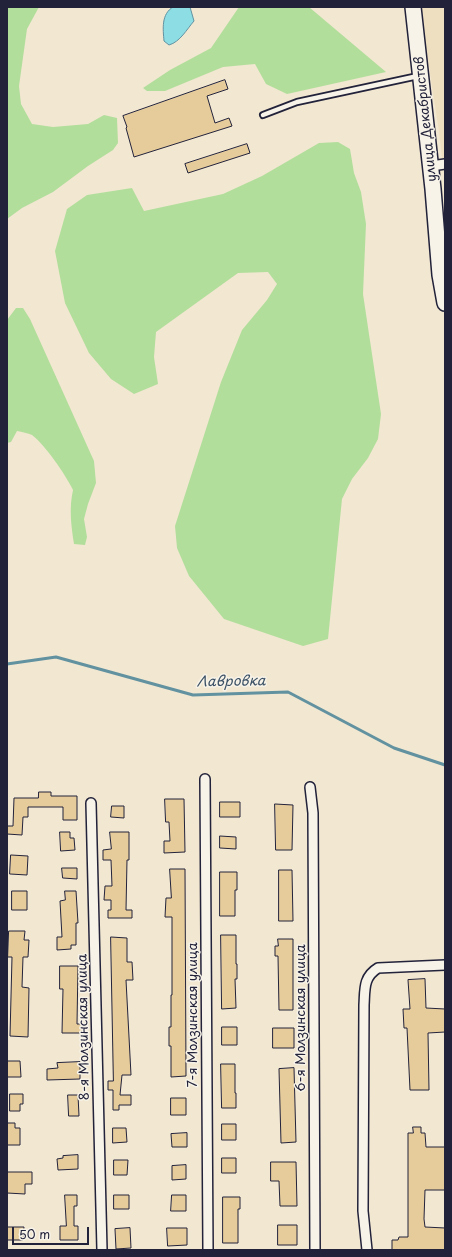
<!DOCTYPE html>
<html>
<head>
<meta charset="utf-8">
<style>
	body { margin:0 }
	#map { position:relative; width:452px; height:1257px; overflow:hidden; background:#f2e7d1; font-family:"Playpen Sans",sans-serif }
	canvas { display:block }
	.frame { position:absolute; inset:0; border:8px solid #22223b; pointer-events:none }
	.scale { position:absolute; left:12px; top:1227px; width:77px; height:18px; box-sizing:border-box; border:2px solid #22223b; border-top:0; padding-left:5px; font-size:12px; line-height:14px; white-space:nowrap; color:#22223b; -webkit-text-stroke:3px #f7f3e8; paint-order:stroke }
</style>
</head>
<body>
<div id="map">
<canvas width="452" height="1257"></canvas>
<div class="frame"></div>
<div class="scale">50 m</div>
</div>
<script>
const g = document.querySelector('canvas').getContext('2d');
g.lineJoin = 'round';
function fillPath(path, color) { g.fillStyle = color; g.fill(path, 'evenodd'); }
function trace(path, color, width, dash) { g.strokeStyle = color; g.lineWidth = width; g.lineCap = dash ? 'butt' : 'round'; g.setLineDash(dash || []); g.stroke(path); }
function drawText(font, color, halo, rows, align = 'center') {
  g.font = font + ' "Playpen Sans",sans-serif'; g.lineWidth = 3; g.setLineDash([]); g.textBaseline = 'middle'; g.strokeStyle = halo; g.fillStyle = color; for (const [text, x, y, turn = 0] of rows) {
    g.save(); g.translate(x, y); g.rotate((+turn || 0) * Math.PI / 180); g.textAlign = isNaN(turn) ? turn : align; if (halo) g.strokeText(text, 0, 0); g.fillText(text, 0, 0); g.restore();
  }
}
fillPath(new Path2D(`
	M420 7H445V183L439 132Z`), '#eedfc1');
fillPath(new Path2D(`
	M7 7H39L27 29 19 86 21 104 32 124 53 127 88 124 104 115 117 118 118 143 113 150 88 166 53 192 22 208 7 219Z
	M239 7H309L386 72 287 94 266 84 255 64 223 67 165 91H147L143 88 170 70 211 48Z
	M338 142 350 149 354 173 361 192 366 224 363 294 381 414 378 439 368 458 352 479 342 499 328 639 303 646 224 619 189 576 177 548 175 526 221 382 242 330 267 300 277 284 268 272 238 273 156 332 154 357 158 384 134 394 111 379 89 353 65 303 55 251 67 209 87 195 132 188 144 211 223 194 262 176 319 143Z
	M16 308H23L30 319 94 461 96 483 88 504 84 519 87 537 85 545 74 544C71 525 69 508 73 490 65 474 46 446 32 435 28 433 22 432 17 431L11 442 7 443V320Z`), '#b2de9c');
const water = new Path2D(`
	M173 7H190L194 21C187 29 180 42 169 45L164 41C163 29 161 14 173 7Z`);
fillPath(water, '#8cdde4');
trace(water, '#6292a0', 1);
trace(new Path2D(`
	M7 664 56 657 193 695 288 692 394 748 445 765`), '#6292a0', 3);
const building = new Path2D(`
	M225 80 228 89 207 96 215 123 229 118 232 126 134 157 126 128 127 127 123 116Z
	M247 144 250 153 188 173 185 164Z
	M39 792H51V796H77V820H63V807H28V817H23L22 835 7 834V826H13L14 798H38Z
	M165 799H184L185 852 164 853V841H170L169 822H166Z
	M220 802H240V817H220Z
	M275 804 293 805 292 850H276Z
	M112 806H124V818L111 817Z
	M60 832H70V838H74L75 850 61 851Z
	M110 832H129V860H127L126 910H132V918H108V910H111V900H104L105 886H112L111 860H103V850L111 849Z
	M220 836 236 837V849L220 848Z
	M11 855 28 856 27 875 10 874Z
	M62 868H77V879L63 878Z
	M170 869H185L186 1076 171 1077V1046H169V1027H171V995H172V917H165L166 898H171Z
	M279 870H292L293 921H279Z
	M220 872H237V890H235V916H220Z
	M12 891H27V910H12Z
	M65 891H76L78 923H76V945H71V949L57 950V937H62L60 901 65 900Z
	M9 931H25L24 940H29L28 957H23L22 987 29 988 28 1037 10 1036 12 957H8Z
	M221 935H236V964H237V979H235L236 1008 222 1009Z
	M111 937 127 938V962H132L133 980H126L131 1075H122L120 1095H131V1105H119V1110H113V1090H108V1081H113Z
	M278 939H293V1010H279L278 956H275V946H278Z
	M60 966H78L77 1024H83V1033H62L63 989H60Z
	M425 979 426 1008 445 1009V1032L428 1033 429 1090H410L407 1028H404L403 1009H410L408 980Z
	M222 1027H237V1045H222Z
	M273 1028H294V1048H273Z
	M7 1061H20L21 1077H7Z
	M80 1062V1079L47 1080V1069L58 1068 57 1063Z
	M221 1064H235V1093H236V1108H222Z
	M294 1068 296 1142 281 1143 279 1069Z
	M10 1094H23V1104H20V1111H10Z
	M68 1095H78L79 1116H69Z
	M171 1098H186V1115H171Z
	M7 1123H15V1128H20V1145H7Z
	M222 1124H236V1140H222Z
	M413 1127H421V1133H425L426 1147H445V1190H425L424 1219 425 1227 445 1228V1250H392V1240H398L399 1237H408V1133H413Z
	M113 1128H126L127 1142 113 1143Z
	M187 1133V1147H172L171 1134Z
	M78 1155V1169L58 1170 57 1159 63 1158V1156Z
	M222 1158H236V1173H222Z
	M114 1160H128L127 1175H114Z
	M271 1162H296L297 1206H280L279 1181H271Z
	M186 1165V1179L172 1180V1166Z
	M7 1172H32V1184H25V1194L7 1193Z
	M65 1195H77V1206H74V1226H78V1240H60V1226H66Z
	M114 1195H129V1209H114Z
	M172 1195H186V1211H171Z
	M223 1197H240V1209H238V1243H223Z
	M278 1225H297V1245H278Z
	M7 1227H24L23 1240H7Z
	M130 1228 131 1248 116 1249 115 1229Z
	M167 1228H187V1245L168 1246Z`);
fillPath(building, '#e6cc9b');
trace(building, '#22223b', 1);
const service = new Path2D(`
	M263 115 297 102 418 76`);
const minor = new Path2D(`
	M431 166 445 164
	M205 779 208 1250
	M310 787 313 813 315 1250
	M91 803 102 1250
	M367 1250 363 1211 364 1005C365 990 363 977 378 968L445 965`);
const trunk = new Path2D(`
	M413 7 433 189 440 275 445 303`);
trace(service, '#22223b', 8);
trace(minor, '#22223b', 12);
trace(trunk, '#22223b', 18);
trace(service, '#f7f3e8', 4.5);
trace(minor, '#f7f3e8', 9);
trace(trunk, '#f7f3e8', 15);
drawText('13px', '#22223b', '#f7f3e8', [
	["улица Декабристов",426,119,-96],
	["7-я Молзинская улица",193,1015,-90],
	["6-я Молзинская улица",301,1018,-90],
	["8-я Молзинская улица",84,1027,-91]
]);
drawText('italic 14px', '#3c5165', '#f7f3e8', [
	["Лавровка",231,682,-1]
]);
</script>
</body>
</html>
